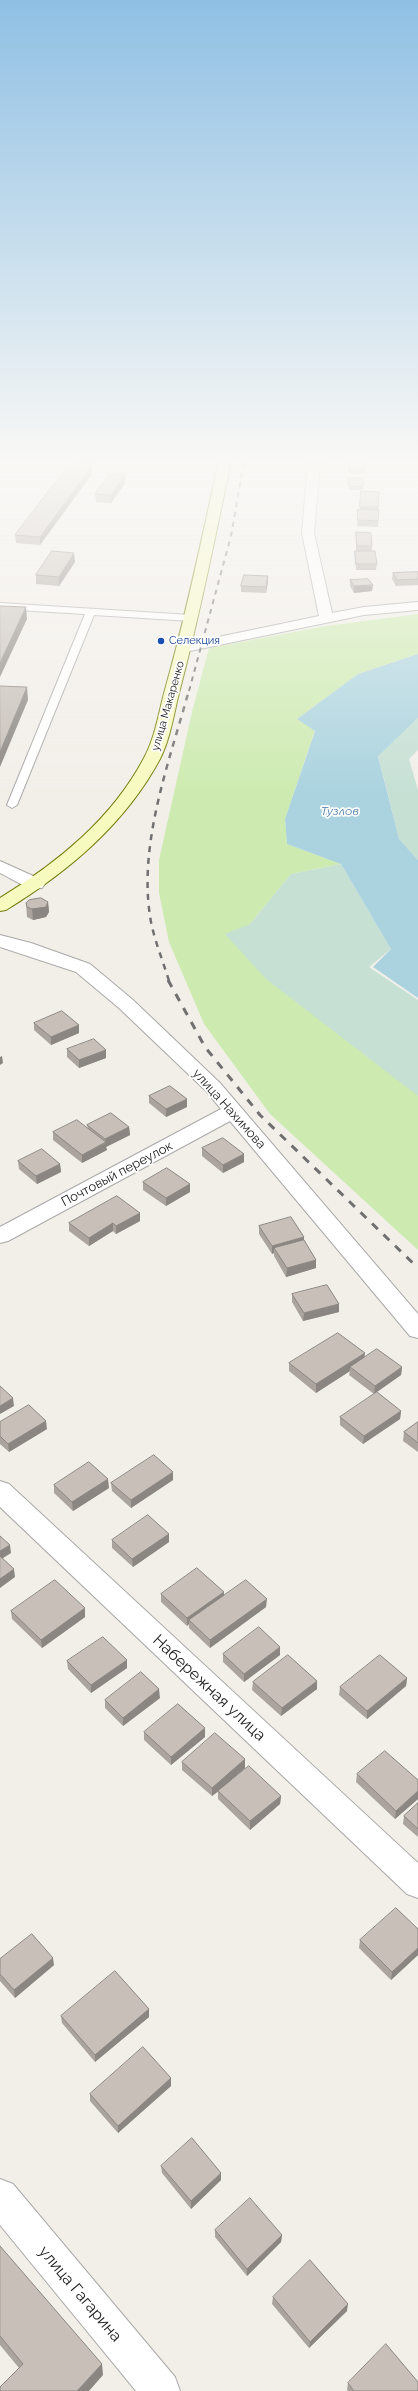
<!DOCTYPE html>
<html>
<head>
<meta charset="utf-8">
<style>
	body { margin:0 }
	canvas { display:block; background:#f2efe9 }
</style>
</head>
<body>
<canvas width="418" height="2391"></canvas>
<script>
const g = document.querySelector('canvas').getContext('2d');
g.lineJoin = 'round';
function fillPath(path, color) { g.fillStyle = color; g.fill(path, 'evenodd'); }
function trace(path, color, width, dash) { g.strokeStyle = color; g.lineWidth = width; g.lineCap = dash ? 'butt' : 'round'; g.setLineDash(dash || []); g.stroke(path); }
function drawText(font, color, halo, rows, align = 'center') {
  g.font = font + ' Raleway,sans-serif'; g.lineWidth = 3.5; g.setLineDash([]); g.textBaseline = 'middle'; g.strokeStyle = halo; g.fillStyle = color; for (const [text, x, y, turn = 0] of rows) {
    g.save(); g.translate(x, y); g.rotate((+turn || 0) * Math.PI / 180); g.textAlign = isNaN(turn) ? turn : align; if (halo) g.strokeText(text, 0, 0); g.fillText(text, 0, 0); g.restore();
  }
}
fillPath(new Path2D(`
	M418 614V654L358 674 297 719 315 730 285 819 287 844 341 864 291 874 250 924 418 1096V1250L270 1114 204 1024 169 942 159 893V860L192 712 209 648 326 626Z`), '#cdebb0');
fillPath(new Path2D(`
	M418 718V750L409 759 418 790V860L399 839 378 755Z
	M341 864 391 949 369 967 418 1000V1096L266 979 225 934 250 924 291 874Z`), '#c6e0d4');
fillPath(new Path2D(`
	M418 654V718L378 756 399 839 418 860V998L373 967 391 949 341 864 287 844 285 819 315 731 297 719 358 674Z`), '#aad3df');
const lane = new Path2D(`
	M0 603 191 615 195 618 191 621 94 615 17 805 12 808 7 805 85 614 0 609Z`);
const street = new Path2D(`
	M308 461H320L314 533 332 613 364 607 418 602V610L364 615 185 652 180 651 178 648 180 645 319 616 302 533Z
	M0 861 42 880 45 884 42 888C28 891 13 879 0 873Z
	M0 935 31 943 90 964 133 1000 220 1083 418 1314V1338L410 1336 230 1121 8 1241 0 1243V1227L221 1109 206 1091 119 1008 76 972 0 947Z
	M0 1481 9 1484 418 1863V1898L407 1894 0 1507Z
	M0 2179 13 2184 175 2377 180 2391H136L0 2225Z`);
const secondary = new Path2D(`
	M219 461H231C215 538 200 614 180 689 174 712 171 737 160 759 125 824 69 871 6 910L0 911V898C57 863 112 819 144 758 156 736 159 710 166 686 187 612 202 536 219 461Z`);
trace(lane, '#a9a9a9', 2);
trace(street, '#a9a9a9', 2);
trace(secondary, '#707d05', 2);
fillPath(lane, '#fff');
fillPath(street, '#fff');
fillPath(secondary, '#f7fabf');
trace(new Path2D(`
	M189 691 231 536 244 461`), '#707070', 2, [5, 5]);
trace(new Path2D(`
	M169 981C163 961 155 942 151 922 137 846 169 763 189 690`), '#707070', 2.5, [6, 6]);
trace(new Path2D(`
	M168 980 205 1047 260 1115 418 1268`), '#707070', 3, [8, 8]);
fillPath(new Path2D(`
	M74 461H95L91 466H92V474L40 545 16 543 15 535 74 465Z
	M349 462H365V474H349Z
	M125 475V483L111 503 96 502 95 494Z
	M348 478 363 487V490H349Z
	M361 491 379 492 378 527 357 526 358 509H360Z
	M356 532 372 546V551L377 564 376 570H356L355 557V551H356Z
	M75 562 59 586 36 584V575Z
	M418 572V585L396 586 392 579 393 573Z
	M268 576V582L266 593 241 592V586Z
	M350 580 372 591 354 593 350 586Z
	M48 902 49 912 46 917 33 920 27 917 26 903Z
	M34 1023 79 1025V1033L51 1045 34 1030Z
	M67 1049 106 1050V1058L79 1068 67 1057Z
	M149 1096 187 1107 166 1117 149 1103Z
	M87 1125 129 1127 130 1135 106 1147 107 1150 82 1163 53 1140V1132L88 1128Z
	M202 1148 244 1154V1162L223 1173 202 1156Z
	M18 1161 60 1164 61 1172 37 1184 19 1169Z
	M143 1182 190 1192 166 1206 143 1190Z
	M140 1221 116 1234 113 1231 89 1246 69 1231V1223Z
	M259 1226 304 1237V1241L316 1260V1268L286 1277 274 1256V1253L272 1254 259 1234Z
	M292 1294 339 1304V1312L303 1321 292 1302Z
	M364 1358 402 1367 401 1375 374 1394 349 1375 350 1371 316 1393 289 1371V1363Z
	M401 1411 400 1419 363 1444 340 1425V1417Z
	M0 1422 47 1429 9 1452 0 1444Z
	M418 1422V1452L403 1441 404 1432Z
	M173 1480 131 1508 112 1491 111 1483Z
	M54 1485 109 1488 73 1511 54 1493Z
	M169 1534V1542L133 1567 112 1548V1540Z
	M224 1592V1596L266 1607 210 1648 189 1628V1624L187 1626 161 1602V1594Z
	M11 1611 85 1617 42 1648 12 1619Z
	M223 1654 280 1655 244 1682 223 1662Z
	M67 1661 127 1668 91 1693 68 1669Z
	M407 1678 406 1686 367 1719 339 1695 340 1687Z
	M253 1682 317 1689 281 1716 252 1690Z
	M160 1698 123 1726 105 1708V1700Z
	M205 1728V1737L171 1765 144 1740V1732Z
	M182 1762 245 1768 231 1780 281 1796 280 1804 250 1830 218 1799V1792L212 1796 182 1770Z
	M357 1774 418 1780V1799L395 1819 356 1782Z
	M418 1803V1837L403 1824 404 1816Z
	M418 1929V1955L391 1980 359 1948 360 1940Z
	M0 1959 54 1965 15 1998 0 1981Z
	M149 2009V2017L95 2062 62 2023 61 2016Z
	M171 2078V2086L118 2133 90 2101V2094Z
	M161 2166 221 2180 191 2209 162 2173Z
	M215 2230 282 2235 281 2242 247 2276 215 2237Z
	M0 2246 103 2375 19 2368 0 2345Z
	M273 2297 347 2311 309 2348 272 2304Z
	M348 2383 418 2391H348L347 2390Z`), '#aba49e');
fillPath(new Path2D(`
	M90 461H95L90 468Z
	M92 466V474L40 545V537Z
	M125 475V483L111 503V495Z
	M74 553 75 562 59 586V577Z
	M268 576V582L266 593V587Z
	M373 585 372 591 354 593V586Z
	M26 607 27 619 0 677V663Z
	M27 687 28 700 0 767V752Z
	M48 902 49 912 46 917 33 920 32 909Z
	M79 1025V1033L51 1045V1037Z
	M106 1050V1058L79 1068V1060Z
	M2 1056 3 1063 0 1065V1057Z
	M187 1099V1107L166 1117V1109Z
	M129 1127 130 1135 106 1147 107 1150 82 1163V1155L106 1143 105 1139Z
	M244 1154V1162L223 1173V1165Z
	M60 1164 61 1172 37 1184 36 1176Z
	M190 1184V1192L166 1206V1198Z
	M140 1213V1221L116 1234V1226Z
	M113 1223V1231L89 1246V1238Z
	M304 1237V1245L274 1248V1253L272 1254V1246Z
	M316 1260V1268L286 1277 287 1268Z
	M339 1304V1312L303 1321 304 1313Z
	M365 1353 364 1362 350 1367V1371L316 1393V1384Z
	M402 1367 401 1375 374 1394 375 1386Z
	M13 1398 14 1406 0 1414V1406Z
	M401 1411 400 1419 363 1444 364 1436Z
	M46 1421 47 1429 9 1452 8 1444Z
	M173 1472V1480L131 1508V1500Z
	M108 1479 109 1488 73 1511 72 1502Z
	M169 1534V1542L133 1567 132 1559Z
	M10 1545 11 1553 0 1560V1551Z
	M14 1569 15 1577 0 1588V1579Z
	M224 1592V1600L189 1620V1624L187 1626V1618Z
	M267 1599 266 1607 210 1648V1640Z
	M85 1608V1617L42 1648 41 1640Z
	M280 1647V1655L244 1682V1674Z
	M127 1660V1668L91 1693V1685Z
	M407 1678 406 1686 367 1719V1711Z
	M317 1681V1689L281 1716 282 1708Z
	M159 1689 160 1698 123 1726V1718Z
	M205 1728V1737L171 1765V1757Z
	M245 1759V1768L212 1796V1788Z
	M418 1791V1799L395 1819 396 1811Z
	M281 1796 280 1804 250 1830V1821Z
	M418 1948V1955L391 1980 392 1972Z
	M53 1958 54 1965 15 1998 14 1990Z
	M149 2009V2017L95 2062V2055Z
	M171 2078V2086L118 2133V2126Z
	M221 2173V2180L191 2209V2201Z
	M282 2235 281 2242 247 2276V2269Z
	M348 2304 347 2311 309 2348 310 2342Z
	M102 2364 103 2375 89 2391H77Z`), '#8b8681');
const building = new Path2D(`
	M349 462H365V471H349Z
	M70 464 92 466 40 537 15 535Z
	M110 474 125 475 111 495 95 494Z
	M348 478H363V487L349 486Z
	M361 491 379 492 378 507H360Z
	M358 509 379 510 378 521 358 520Z
	M356 532 371 533 372 546H357Z
	M52 551 74 553 59 577 36 575Z
	M355 551H375L377 564H356Z
	M418 572V579L397 580 393 573Z
	M244 575 268 576 266 587 241 586Z
	M368 579 373 585 354 586 350 580Z
	M0 606 26 607 0 663Z
	M0 686 27 687 0 752Z
	M41 898 48 902 46 907 32 909 27 907 26 903 29 900Z
	M62 1011 79 1025 51 1037 34 1023Z
	M94 1039 106 1050 79 1060 67 1049Z
	M170 1086 187 1099 166 1109 149 1096Z
	M111 1113 129 1127 105 1139 87 1125Z
	M77 1120 106 1142 82 1155 53 1132Z
	M223 1138 244 1154 223 1165 202 1148Z
	M42 1149 60 1164 36 1176 18 1161Z
	M167 1168 190 1184 166 1198 143 1182Z
	M117 1196 140 1213 116 1226 113 1223 89 1238 69 1223Z
	M291 1217 304 1237 272 1246 259 1226Z
	M304 1240 316 1260 287 1268 274 1248Z
	M327 1285 339 1304 304 1313 292 1294Z
	M338 1333 365 1353 316 1384 289 1363Z
	M377 1349 402 1367 375 1386 350 1367Z
	M0 1386 13 1398 0 1406Z
	M377 1392 401 1411 364 1436 340 1417Z
	M29 1405 46 1421 8 1444 0 1436V1422Z
	M418 1422V1443L404 1432Z
	M154 1455 173 1472 131 1500 111 1483Z
	M89 1462 108 1479 72 1502 54 1485Z
	M148 1515 169 1534 132 1559 112 1540Z
	M0 1536 10 1545 0 1551Z
	M0 1556 14 1569 0 1579Z
	M197 1568 224 1592 187 1618 161 1594Z
	M55 1580 85 1608 41 1640 11 1611Z
	M246 1580 267 1599 210 1640 189 1620Z
	M259 1627 280 1647 244 1674 223 1654Z
	M103 1637 127 1660 91 1685 67 1661Z
	M288 1655 317 1681 282 1708 253 1682Z
	M380 1655 407 1678 367 1711 340 1687Z
	M141 1672 159 1689 123 1718 105 1700Z
	M178 1704 205 1728 171 1757 144 1732Z
	M215 1733 245 1759 212 1788 182 1762Z
	M385 1751 418 1780V1791L396 1811 357 1774Z
	M249 1766 281 1796 250 1821 218 1791Z
	M418 1803V1829L404 1816Z
	M396 1908 418 1929V1948L392 1972 360 1940Z
	M32 1934 53 1958 14 1990 0 1974V1959Z
	M115 1971 149 2009 95 2055 61 2016Z
	M143 2047 171 2078 118 2126 90 2094Z
	M192 2138 221 2173 191 2201 161 2166Z
	M250 2198 282 2235 247 2269 215 2230Z
	M0 2246 102 2364 77 2391H0V2387L23 2364 0 2336Z
	M310 2260 348 2304 310 2342 273 2297Z
	M386 2344 418 2382V2391H354L348 2383Z`);
fillPath(building, '#c7bfb8');
trace(building, '#8b8681', 1);
const sky = g.createLinearGradient(0, 0, 0, 796);
sky.addColorStop(0, '#8fc0e4');
sky.addColorStop(0.58, '#f9f8f5');
sky.addColorStop(1, '#f9f8f500');
g.fillStyle = sky;
g.fillRect(0, 0, 418, 796);
for (const [x, y, r, color] of [
	[161,641,4,"#1a4fb4"]
]) { const dot = new Path2D(); dot.arc(x, y, r, 0, 2 * Math.PI); g.fillStyle = color; g.fill(dot); trace(dot, '#fff', 1.5); }
drawText('11px', '#164399', '#fff', [
	["Селекция",169,641]
], 'left');
drawText('11px', '#222', '#fff', [
	["улица Макаренко",168,706,-74]
]);
drawText('italic 12px', '#4a7aab', '#fff', [
	["Тузлов",340,811]
]);
drawText('13px', '#222', '#fff', [
	["улица Нахимова",229,1109,48],
	["Почтовый переулок",117,1174,-28]
]);
drawText('16px', '#222', '#fff', [
	["Набережная улица",209,1688,43],
	["улица Гагарина",80,2294,50]
]);
</script>
</body>
</html>
